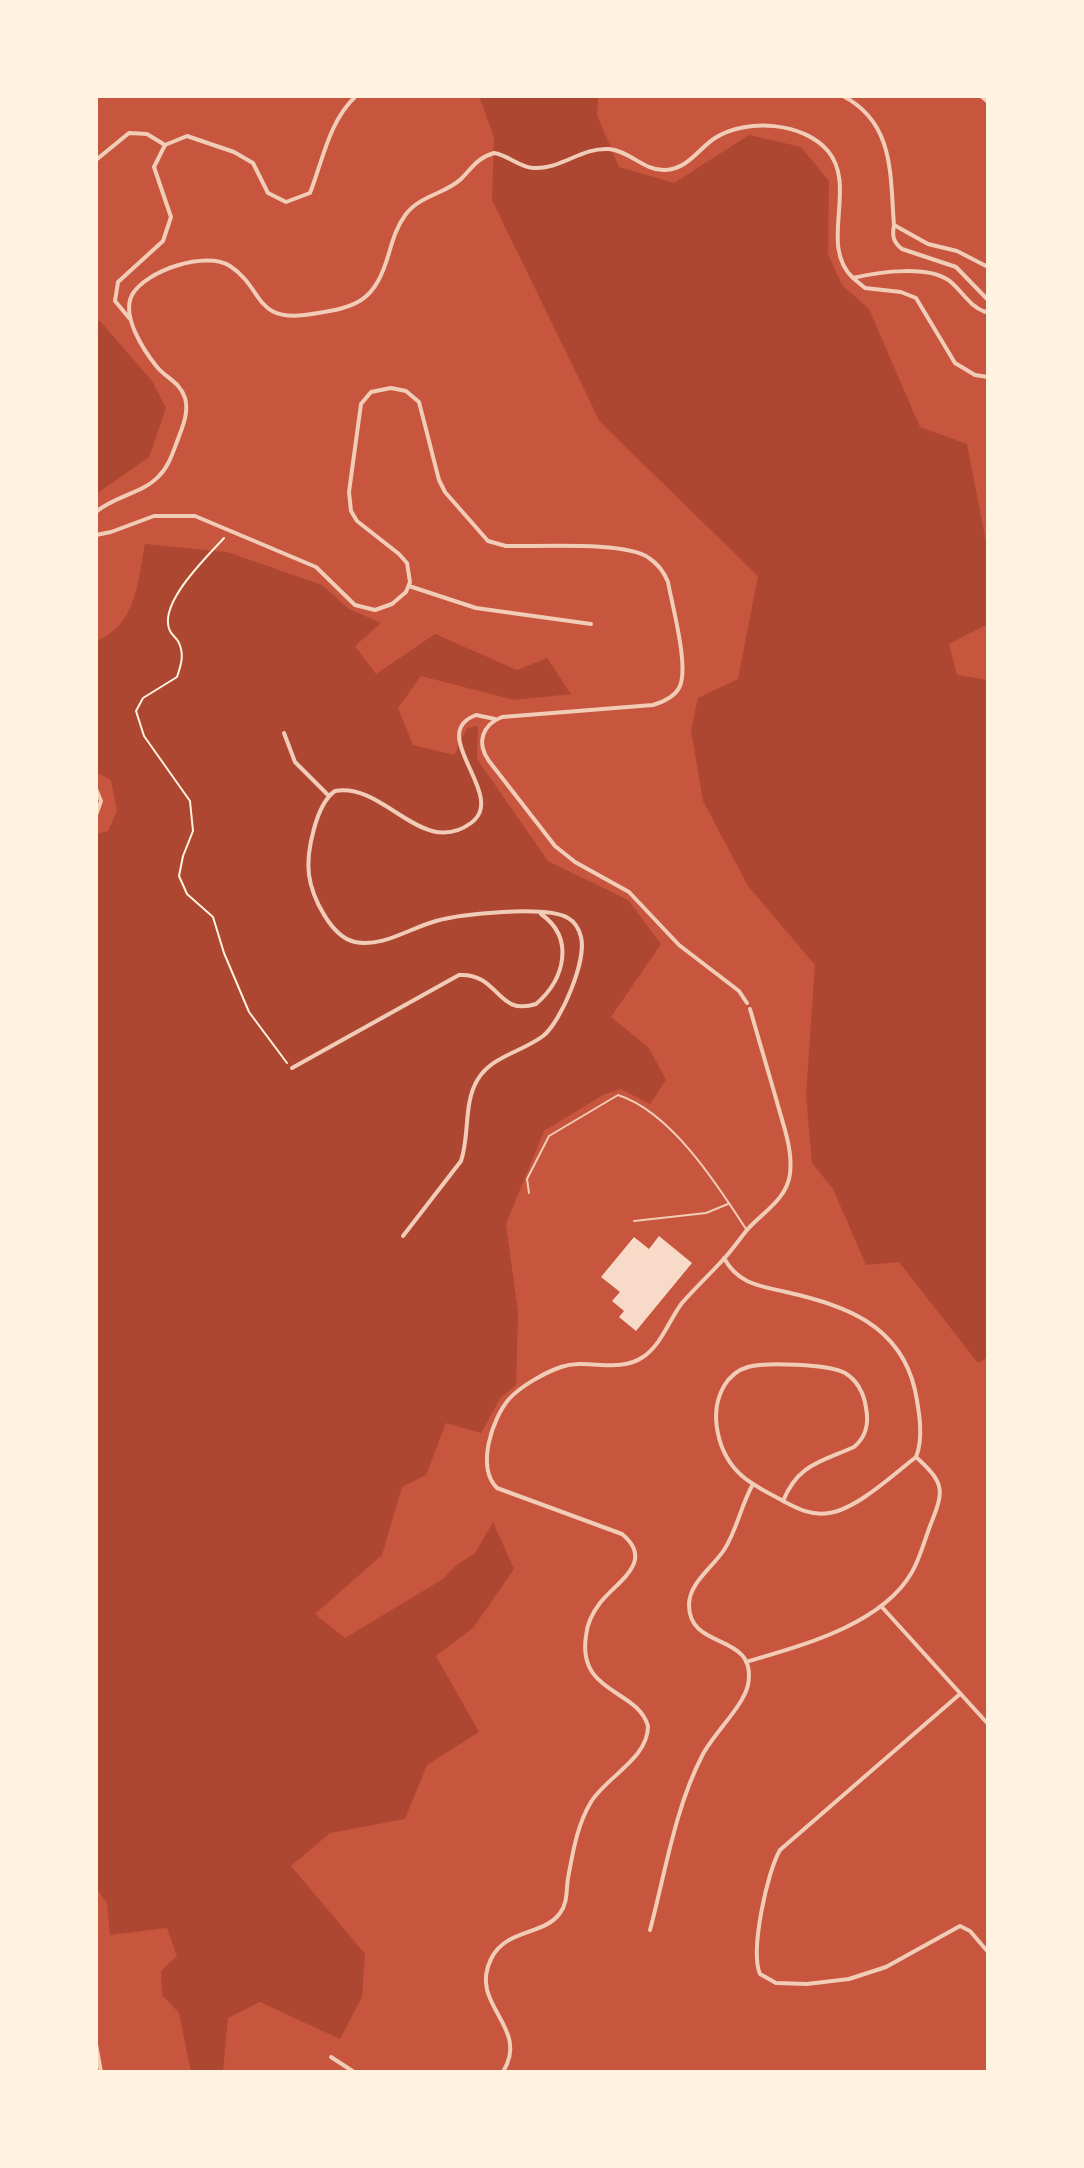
<!DOCTYPE html>
<html>
<head>
<meta charset="utf-8">
<style>
	body { margin:0 }
	#map { position:relative; width:1084px; height:2168px; overflow:hidden; background:#c8553d; font-family:"Source Sans 3",sans-serif }
	canvas { display:block }
	.frame { position:absolute; inset:0; border:98px solid #fff3e0; pointer-events:none }
</style>
</head>
<body>
<div id="map">
<canvas width="1084" height="2168"></canvas>
<div class="frame"></div>
</div>
<script>
const g = document.querySelector('canvas').getContext('2d');
g.lineJoin = 'round';
function fillPath(path, color) { g.fillStyle = color; g.fill(path, 'evenodd'); }
function trace(path, color, width, dash) { g.strokeStyle = color; g.lineWidth = width; g.lineCap = dash ? 'butt' : 'round'; g.setLineDash(dash || []); g.stroke(path); }
fillPath(new Path2D(`
	M479 96H598L597 115 619 167 674 183 749 135 801 147 829 181 828 254 842 285 869 309 920 427 967 444 988 552V624L949 644 957 675 988 680V1357L978 1363 899 1262 866 1265 833 1189 812 1163 806 1095 815 965 748 886 703 801 691 730 698 698 738 679 758 576 600 422 492 200 494 137Z
	M96 321H100L152 381 166 408 149 457 96 494Z
	M145 544 227 552 322 585 349 609 381 623 355 646 376 674 435 634 517 670 547 658 571 694 514 700 421 676 398 708 413 745 454 755 467 728 478 726 477 759 548 861 628 900 661 944 611 1017 649 1048 666 1080 650 1104 621 1089 603 1095 544 1131 506 1224 518 1312 516 1385 501 1397 481 1433 446 1423 426 1475 402 1487 382 1555 315 1614 345 1638 443 1579 454 1567 475 1553 493 1522 514 1569 473 1628 436 1656 479 1732 427 1765 405 1819 330 1833 291 1866 365 1954 362 1997 340 2039 260 2002 228 2018 223 2072H191L179 2013 162 1995 161 1971 177 1956 167 1928 110 1935 107 1903 96 1888V834L108 831 117 811 111 780 96 772V641C136 626 138 581 145 544Z`), '#ae4732');
fillPath(new Path2D(`
	M659 1236 692 1263 636 1331 619 1317 624 1311 612 1301 620 1292 601 1277 634 1237 649 1249Z`), '#f7dbc8');
trace(new Path2D(`
	M224 538C207 557 157 604 170 631 172 635 176 638 178 641 185 654 181 665 177 677L143 698 136 711 144 736 190 801 193 831 183 856 179 876 187 894 213 917 224 953 249 1012 287 1063`), '#fff3e0', 2);
trace(new Path2D(`
	M529 1193 527 1179 549 1136 618 1095C671 1112 717 1184 746 1229
	M634 1221 706 1213 728 1204`), '#f1ccb7', 2);
trace(new Path2D(`
	M843 96C895 123 890 176 894 225
	M981 96 988 102
	M96 160 129 133 147 134 165 145
	M988 267 957 251 928 244 894 225C892 236 893 242 902 249L956 267 988 300
	M853 278 865 288 901 292 916 298 955 363 975 375 988 377
	M130 319 115 301 118 282 163 241 171 217 154 167 165 145 187 136 234 152 253 163 268 193 286 202 310 193C323 160 329 121 356 96
	M96 512C114 496 142 494 159 476 169 466 173 452 178 439 183 426 189 412 185 398 180 382 166 378 157 367 144 351 121 316 132 295 145 271 206 250 230 266 265 289 253 324 312 314 359 307 375 301 389 253 393 239 397 226 406 214 421 195 445 194 461 179 473 167 477 158 494 153 508 155 519 167 533 168 560 170 582 147 609 149 630 151 644 171 665 170 688 169 698 149 715 138 747 118 803 122 828 151 858 187 818 245 853 278 878 272 931 264 952 283 964 294 970 306 985 312L988 310
	M96 535 111 532 154 516H195L316 567 355 605 375 610 392 604 406 592 410 582 407 563 399 554 357 521 351 511 349 492 361 404 371 392 391 388 406 391 419 402 439 480 445 492 488 541 506 546C538 547 626 541 649 558 658 564 664 572 668 582 672 605 690 669 679 688 674 697 663 702 653 705L502 717C482 725 476 743 489 761L555 846 575 862 629 892 679 945 739 991 747 1003
	M409 586 476 608 591 624
	M284 733 295 762 328 795
	M96 789 101 801 96 815
	M292 1068 459 975C500 973 496 1017 536 1004 565 979 575 938 541 914
	M403 1236 461 1161C470 1135 463 1103 478 1079 492 1056 522 1052 543 1036 561 1022 587 960 581 937 579 929 575 922 568 918 546 905 461 914 436 921 410 928 382 948 355 942 331 937 312 897 309 875 306 853 316 804 335 791 385 782 422 859 471 823 509 796 425 734 476 715L495 719
	M724 1258C738 1284 760 1286 786 1292 845 1305 900 1325 915 1390 919 1410 924 1438 916 1457 946 1484 944 1491 930 1526 924 1542 920 1558 912 1572 882 1625 800 1646 746 1662
	M783 1501C798 1464 821 1462 854 1447 866 1437 869 1423 866 1408 864 1394 858 1381 845 1373 829 1364 765 1362 748 1367 737 1370 730 1376 724 1386 708 1414 718 1454 741 1475 753 1486 769 1493 783 1501 798 1509 812 1516 829 1513 857 1509 894 1474 916 1457
	M881 1606 988 1724
	M960 1694 780 1850C767 1872 750 1951 760 1974L776 1983 807 1984 849 1979 886 1967 960 1926 970 1931 988 1952
	M96 1913V1926
	M650 1930C665 1874 675 1808 702 1756 713 1734 743 1707 748 1685 758 1631 689 1652 689 1605 689 1583 712 1568 724 1550 737 1530 741 1505 753 1484
	M96 2044 101 2072
	M331 2057 354 2072
	M503 2072C531 2026 468 2006 491 1959 506 1928 544 1936 560 1913 568 1903 566 1890 568 1878 573 1852 577 1825 591 1802 606 1777 648 1759 648 1726 638 1689 577 1694 586 1636 587 1624 593 1612 600 1603 616 1582 656 1562 622 1534L497 1488C476 1467 492 1419 509 1399 521 1386 544 1373 561 1367 588 1358 618 1374 643 1357 662 1344 669 1320 682 1303 694 1289 707 1277 720 1263 730 1253 738 1241 747 1230 762 1213 787 1199 790 1174 793 1149 783 1125 777 1102 768 1071 759 1040 750 1009`), '#f1ccb7', 4);
</script>
</body>
</html>
